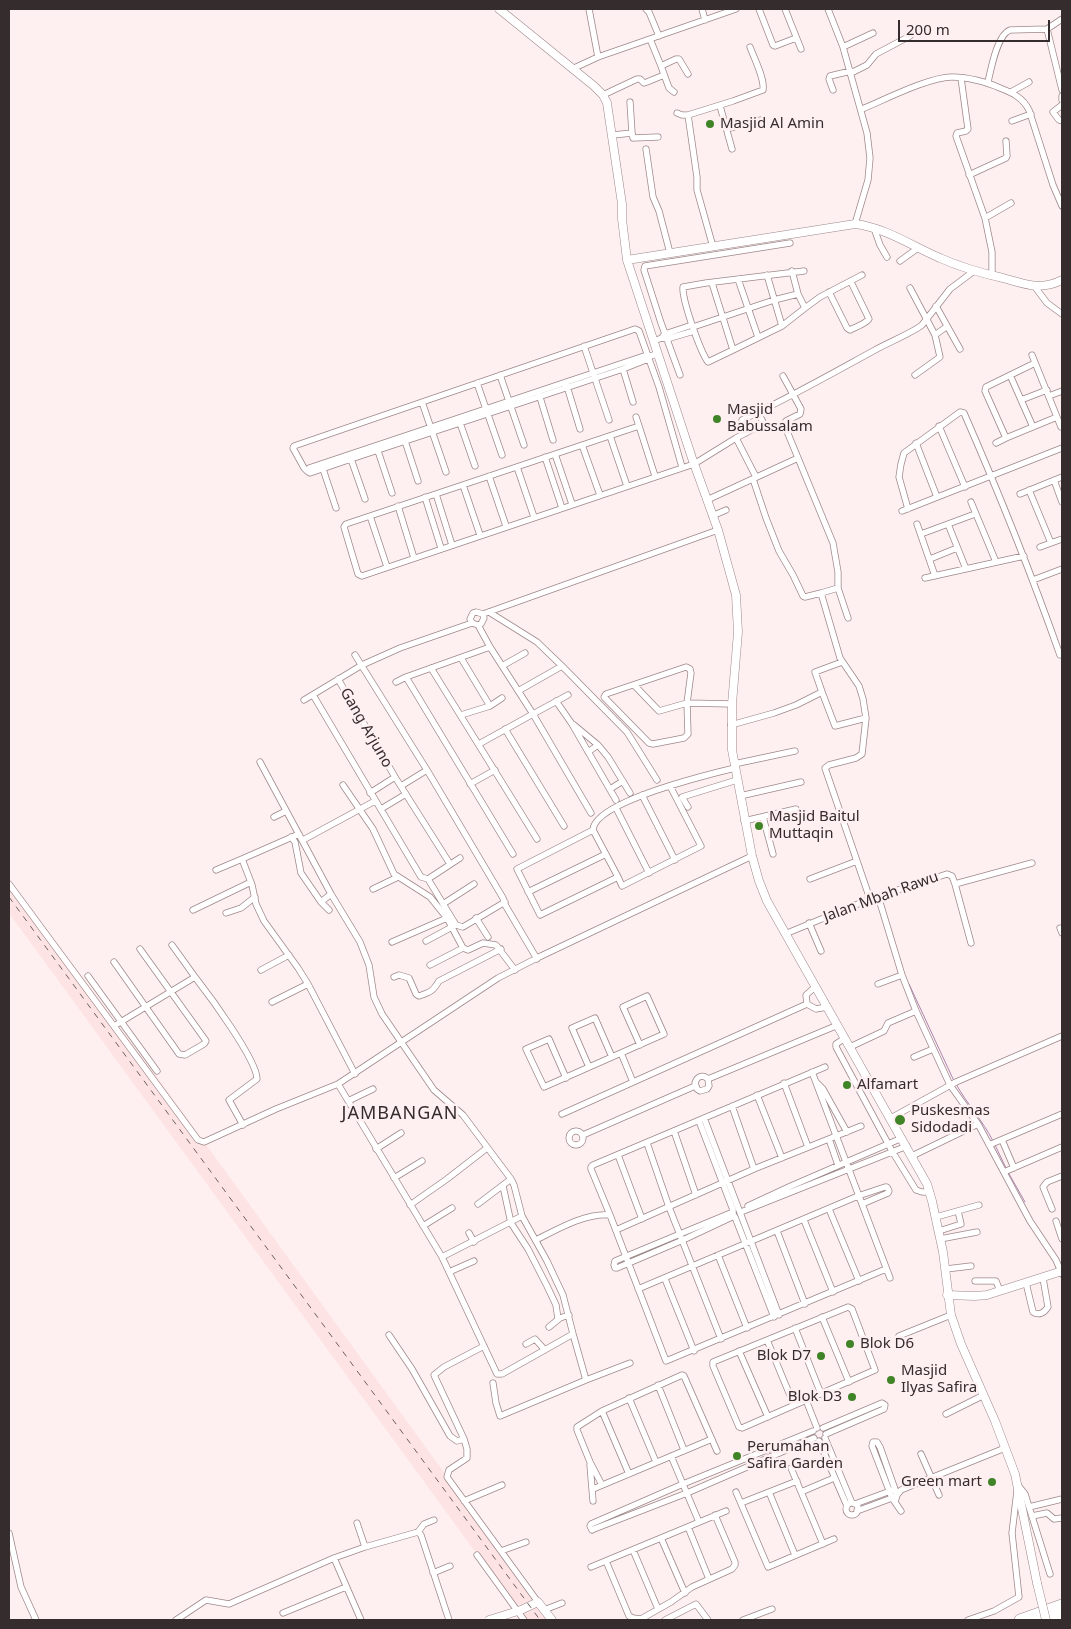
<!DOCTYPE html>
<html>
<head>
<meta charset="utf-8">
<style>
	body { margin:0 }
	#map { position:relative; width:1071px; height:1629px; overflow:hidden; background:#feeff0; font-family:"Noto Sans",sans-serif }
	canvas { display:block }
	.frame { position:absolute; inset:0; border:10px solid #352c2d; pointer-events:none }
	.scale { position:absolute; left:898px; top:20px; width:152px; height:22px; box-sizing:border-box; border:2px solid #352c2d; border-top:0; padding-left:6px; font-size:15px; line-height:18px; white-space:nowrap; color:#352c2d; -webkit-text-stroke:4px #feeff0; paint-order:stroke }
</style>
</head>
<body>
<div id="map">
<canvas width="1071" height="1629"></canvas>
<div class="frame"></div>
<div class="scale">200 m</div>
</div>
<script>
const g = document.querySelector('canvas').getContext('2d');
g.lineJoin = 'round';
function fillPath(path, color) { g.fillStyle = color; g.fill(path, 'evenodd'); }
function trace(path, color, width, dash) { g.strokeStyle = color; g.lineWidth = width; g.lineCap = dash ? 'butt' : 'round'; g.setLineDash(dash || []); g.stroke(path); }
function drawText(font, color, halo, rows, align = 'center') {
  g.font = font + ' "Noto Sans",sans-serif'; g.lineWidth = 5; g.setLineDash([]); g.textBaseline = 'middle'; g.strokeStyle = halo; g.fillStyle = color; for (const [text, x, y, turn = 0] of rows) {
    g.save(); g.translate(x, y); g.rotate((+turn || 0) * Math.PI / 180); g.textAlign = isNaN(turn) ? turn : align; if (halo) g.strokeText(text, 0, 0); g.fillText(text, 0, 0); g.restore();
  }
}
fillPath(new Path2D(`
	M9 879 157 1077 551 1620H525L9 913Z`), '#fde3e4');
trace(new Path2D(`
	M909 984 954 1081
	M956 1084C967 1104 983 1121 993 1141
	M995 1145 1006 1168
	M1008 1172 1025 1202`), '#ac85b0', 1);
const minor = new Path2D(`
	M589 9 598 57
	M646 9 649 12 659 36
	M702 9 705 20
	M759 9 773 45 775 46 796 38
	M785 9 801 49
	M828 9 843 47 867 133 870 158 868 180 855 224
	M1047 29 1062 90
	M650 39 661 66
	M843 47 873 33
	M572 69 598 57 736 9
	M851 73 867 65 876 54 910 36
	M961 78 968 129 966 131 957 133 956 136 985 218 992 252V276
	M988 82C991 69 997 35 1010 30L1047 29 1062 19
	M833 90 829 79 830 76 851 71
	M674 92 669 88 661 66 676 59H679L688 74
	M1011 92 1029 82
	M603 95 637 79H640L644 83 647 82 664 75
	M1062 96V100
	M630 102 632 133
	M1062 105 1053 112 1059 120 1062 121
	M720 106 732 149
	M862 109C884 100 929 77 952 77 967 77 987 82 1000 88 1013 93 1023 98 1029 110L1053 185 1062 206
	M677 113 682 115H688
	M1012 121 1031 114
	M726 129 761 120
	M613 135 632 133 633 138 658 137
	M646 149 653 197 659 211 670 253
	M969 175 1006 158 1007 156 1006 141
	M985 218 1011 203
	M874 228 880 245 887 257
	M713 247 697 190V177L688 115 733 101 763 90C765 79 754 58 750 47
	M900 261 918 248
	M767 275 782 326
	M738 279 758 337
	M712 283 733 350 708 362C700 351 682 300 683 287L706 283 804 271
	M1035 287 1047 303 1062 314
	M910 288 935 335
	M829 292 847 328 850 330C856 327 865 324 869 319L851 282
	M936 306 960 349
	M805 308 820 297 862 275
	M693 327 774 300 798 294
	M663 336 665 334 692 325
	M653 341 662 338 667 339 694 331
	M584 346 609 420
	M733 350 782 326 805 308 798 294 792 271
	M1032 355 1061 427
	M650 356 648 359 623 369 351 459 310 473 307 471 309 468 647 355 650 356 657 354
	M1035 363 986 387 985 391 1006 438 1057 417
	M623 369 633 402
	M500 375 524 445
	M680 375 661 323 644 270 645 266 790 243
	M915 375 940 357 935 335 946 327
	M1010 375 1033 427
	M783 376 801 409 800 414 786 421 784 424 833 543 838 572V588L821 593 840 658 859 686 863 699 866 718 862 754 856 758 829 765 825 768 870 899
	M477 383 502 455
	M566 383 580 429
	M539 394 553 440
	M1049 396 1062 391
	M1021 400 1047 390
	M422 402 446 472
	M636 417 639 426
	M459 420 475 466
	M939 426 965 487
	M746 433 742 424V420C787 399 831 374 875 350 889 342 910 334 922 325L950 289 974 271
	M610 436 627 486
	M404 438 418 481
	M736 438 756 477
	M916 443 937 497
	M996 443 1006 438
	M582 445 600 495
	M377 448 392 493
	M555 454 572 504
	M350 456 365 499
	M545 457 562 508
	M517 467 534 517
	M323 469 336 508
	M307 471 304 468 293 448 294 446 635 329 639 331 659 387 682 467
	M489 476 506 526
	M655 476 639 426 370 516 346 524 344 527 358 574 362 576 694 464 736 438 761 425 763 422 758 413
	M753 479 766 518 779 551 793 575 803 596 805 597 821 593
	M1054 480 1062 502
	M463 485 480 535
	M1029 490 1051 543
	M436 494 452 545
	M1020 494 1062 477
	M425 497 441 548
	M707 500 798 458
	M971 502 996 562
	M398 506 414 558
	M908 509 899 477 901 464 904 453 960 412 964 413C999 493 1031 573 1060 655
	M902 511 1062 448
	M370 516 387 567
	M712 516 726 510
	M917 524 935 576
	M948 524 966 569
	M921 534 975 514
	M1040 547 1062 539
	M930 559 957 548
	M925 578 1024 556
	M1033 580 1062 569
	M838 588 848 618
	M489 612 537 642 562 666 627 732 657 780
	M483 614 484 618 481 624 478 625 472 623 470 619 473 613 476 612 483 614 718 530
	M478 625 490 647
	M355 655 427 770 503 898 504 903 537 959
	M461 658 490 706
	M502 666 525 653
	M686 667 690 669 691 673 687 703 688 734 684 738 653 744 649 743 604 697 606 694Z
	M431 668 537 839
	M406 677 513 854
	M338 679 395 777 450 864
	M396 682 406 677 490 647 533 714 568 695
	M635 686 659 711 687 703 732 704
	M518 691 562 666
	M822 692 815 672 842 662
	M313 695 421 877 428 879 460 858
	M304 700 362 665 400 648 472 623
	M556 701 572 724 616 800
	M461 715 490 706 502 698
	M574 725 598 745 588 752
	M731 725 774 713 796 705 822 692 835 726 866 718
	M505 729 564 826
	M479 744 533 714 591 813
	M598 745 608 757 630 793
	M260 762 331 894 360 942 369 965 374 997 382 1014 434 1090 463 1115 511 1179 514 1185 522 1216 547 1261 563 1295 573 1334 502 1374H497L442 1257 338 1084
	M734 764 795 751
	M470 784 495 770
	M343 785 373 829 394 874 430 897 447 918 463 948 468 950 483 943 496 945 515 970
	M401 786 427 770
	M670 786 701 846 622 886 618 877 540 915 517 869 593 830C594 802 710 774 735 768
	M610 789 623 781
	M370 793 395 777
	M642 795 675 860
	M740 796 801 782
	M688 807 682 797 737 780
	M616 808 649 873
	M381 809 406 794
	M274 817 286 811
	M763 817 773 854
	M744 821 796 809
	M593 830 618 877
	M299 834 242 859 252 885 256 904 264 921 298 968 308 984 355 1074
	M291 837 295 842 301 873 321 902
	M303 840 375 801
	M216 870 242 859
	M428 879 456 925 463 927 505 902
	M810 879 857 861
	M9 884 198 1140 204 1142 276 1109 338 1084 498 978 539 957 752 856
	M955 884 971 943
	M373 889 398 877
	M528 892 606 854
	M878 896 902 975 916 1011 950 1085 978 1124 1030 1221 1056 1260 1062 1274
	M443 904 474 884
	M193 910 251 882
	M329 910 321 902 331 894
	M226 913 241 908 255 897
	M476 918 488 937
	M809 923 821 951
	M1060 928 1062 933
	M785 934 870 899 947 874 952 876 955 884 1032 863
	M426 941 452 927
	M392 942 447 918
	M114 962 179 1054 185 1055 204 1044 206 1041 204 1038 140 949
	M430 965 463 948
	M261 970 289 955
	M88 976 157 1071
	M195 977C209 995 257 1060 257 1079L229 1100 243 1125
	M394 977 399 975 409 978 416 994 419 996C431 992 433 991 439 981L501 949
	M878 984 902 975
	M815 987 806 995 807 1004 816 1009 827 1007
	M272 1002 308 984
	M114 1026 195 977 172 945
	M845 1038 836 1044V1047L892 1151 916 1190 922 1192H930
	M850 1047 884 1031 888 1023 916 1011
	M621 1053 633 1082
	M914 1057 933 1049
	M589 1067 572 1028 595 1018 612 1057
	M825 1067 593 1165 591 1167V1169L610 1215 666 1361 886 1269
	M812 1072 890 1278
	M566 1078 549 1039 526 1049 544 1087 664 1034 647 996 623 1007 640 1045
	M708 1079 709 1086 707 1089 700 1091 697 1089 695 1083C697 1076 703 1074 708 1079L838 1025
	M816 1082 823 1089 847 1132
	M784 1083 808 1147
	M757 1095 782 1158
	M348 1101 373 1089
	M732 1106 754 1169
	M562 1114 807 1004
	M704 1118 779 1315
	M891 1118 956 1082 1062 1036
	M699 1121 733 1210V1214L735 1217 774 1317
	M569 1138a7 7 0 1 1 14 0a7 7 0 1 1-14 0Z
	M674 1131 696 1195
	M583 1135 695 1086
	M829 1139 838 1165
	M1002 1140 1014 1168
	M647 1143 669 1207 721 1339
	M989 1145 1062 1114
	M376 1149 401 1133
	M618 1155 642 1219
	M912 1156 978 1124
	M1004 1172 1062 1147
	M394 1178 422 1161
	M503 1186 511 1223 528 1249 547 1286 556 1305 558 1319
	M478 1204 511 1179
	M410 1205 447 1179 487 1148
	M748 1206 791 1186 902 1138
	M829 1209 859 1281
	M1052 1209 1043 1187 1047 1182 1062 1176
	M733 1212 615 1261 614 1265 615 1268H617L683 1240 734 1216
	M741 1212 907 1146
	M936 1217 979 1205
	M804 1220 833 1292
	M1056 1221 1062 1239
	M423 1226 452 1208
	M616 1230 754 1169 861 1126
	M777 1231 805 1304
	M939 1231 961 1224 958 1211
	M469 1233 474 1242
	M940 1239 977 1232
	M536 1240C558 1229 585 1213 610 1215
	M718 1255 747 1328
	M442 1257 522 1216
	M946 1269 971 1266
	M449 1272 474 1261
	M665 1279 694 1351
	M975 1281H996L1000 1291
	M1026 1283 1033 1312C1039 1316 1044 1313 1048 1307L1043 1278
	M638 1289 858 1196 885 1187H887L889 1191 888 1193 862 1204
	M848 1307 852 1309 875 1370 742 1428 739 1427 713 1366V1362Z
	M822 1317 849 1382
	M549 1327 560 1318 569 1315
	M795 1328 821 1394
	M389 1335 412 1369 450 1436 457 1441 464 1439
	M899 1336 951 1315
	M767 1340 794 1405
	M526 1344 535 1339 545 1350
	M484 1346 444 1367 434 1375 464 1439 467 1449V1458L449 1470 447 1477 538 1602
	M739 1351 768 1417
	M586 1380 630 1363
	M493 1383 496 1403 500 1416 586 1380 573 1334
	M658 1385 684 1450
	M629 1398 656 1462
	M806 1400 817 1428
	M602 1411 629 1474
	M946 1414 984 1395
	M823 1428 882 1403 885 1405 884 1409 826 1434
	M813 1431 683 1484 591 1524 590 1526 592 1530 594 1529 687 1493 814 1438
	M825 1438 852 1503
	M819 1441 847 1506
	M921 1454 939 1495
	M671 1456 699 1522
	M590 1465 593 1501
	M791 1468 823 1544
	M1017 1484 1025 1494 1050 1574
	M602 1485 590 1462 577 1430V1427L602 1411 682 1375 684 1376 717 1451
	M593 1489 712 1439
	M736 1492 768 1567 834 1539
	M769 1492 795 1555
	M801 1492 834 1478
	M464 1501 502 1485
	M895 1502 897 1495 880 1447 877 1442H873L872 1446 892 1498 901 1511
	M741 1503 797 1481
	M846 1509a6 6 0 1 1 12 0a6 6 0 1 1-12 0Z
	M855 1504 893 1490
	M1029 1507 1062 1499
	M857 1511 892 1498 897 1495 901 1490 1005 1448
	M1032 1516 1047 1513 1054 1519 1062 1518
	M357 1523 365 1547
	M688 1527 709 1579
	M418 1532 424 1524 434 1520
	M9 1533 21 1587 36 1620
	M661 1538 685 1593
	M633 1550 658 1609
	M501 1551 526 1542
	M477 1555 524 1620
	M334 1558 361 1620
	M606 1561 629 1616 633 1618 641 1619 671 1602 692 1587 732 1569 735 1565V1562L715 1515
	M591 1567 726 1511
	M433 1573 450 1566
	M544 1610 562 1603
	M283 1613 346 1587
	M176 1620 206 1600 229 1604 334 1558 365 1547 418 1532 421 1535 449 1620
	M665 1620 696 1604 708 1620
	M743 1620 772 1609
	M968 1620 994 1611 1019 1597 1012 1533 1017 1491`);
const tertiary = new Path2D(`
	M499 9 594 86 603 95 607 103 622 204V219L627 260 692 458 718 530 736 595 738 632 732 704V750L752 856 759 881 767 901 927 1184 932 1201 943 1252 951 1315 961 1344 995 1421 1015 1474 1037 1583
	M627 260 855 224C884 227 914 247 940 258 960 267 981 273 1003 278 1025 284 1040 291 1062 280
	M947 1295 975 1296 987 1295 1062 1271
	M489 1620 521 1610 538 1602 552 1620`);
const motorway = new Path2D(`
	M1020 1620 1062 1605
	M1043 1620 1062 1613`);
trace(minor, '#9e888a', 7);
trace(tertiary, '#9e888a', 9);
trace(motorway, '#9e888a', 12);
trace(minor, '#fff', 5.5);
trace(tertiary, '#fff', 8);
trace(motorway, '#fff', 11);
trace(new Path2D(`
	M9 897 540 1620`), '#6c6162', 1, [6, 6]);
const tertiaryBridge = new Path2D(`
	M1037 1583 1046 1620`);
trace(tertiaryBridge, '#9e888a', 9, []);
trace(tertiaryBridge, '#fff', 8);
for (const [x, y, r, color] of [
	[710,124,5,"#408428"],
	[717,419,5,"#408428"],
	[759,826,5,"#408428"],
	[847,1085,5,"#408428"],
	[900,1120,6,"#408428"],
	[850,1344,5,"#408428"],
	[821,1356,5,"#408428"],
	[891,1380,5,"#408428"],
	[852,1397,5,"#408428"],
	[737,1456,5,"#408428"],
	[992,1482,5,"#408428"]
]) { const dot = new Path2D(); dot.arc(x, y, r, 0, 2 * Math.PI); g.fillStyle = color; g.fill(dot); trace(dot, '#feeff0', 2); }
drawText('15px', '#352c2d', '#feeff0', [
	["Masjid Al Amin",720,124],
	["Masjid",727,410],
	["Babussalam",727,427],
	["Masjid Baitul",769,817],
	["Muttaqin",769,834],
	["Alfamart",857,1085],
	["Puskesmas",911,1111],
	["Sidodadi",911,1128],
	["Blok D6",860,1344],
	["Blok D7",811,1356,"right"],
	["Masjid",901,1371],
	["Ilyas Safira",901,1388],
	["Blok D3",842,1397,"right"],
	["Perumahan",747,1447],
	["Safira Garden",747,1464],
	["Green mart",982,1482,"right"]
], 'left');
drawText('15px', '#352c2d', '#feeff0', [
	["Gang Arjuno",366,728,60],
	["Jalan Mbah Rawu",881,897,-20]
]);
g.letterSpacing = '1px';
drawText('18px', '#352c2d', '#feeff0', [
	["JAMBANGAN",400,1114]
]);
g.letterSpacing = '0px';
</script>
</body>
</html>
